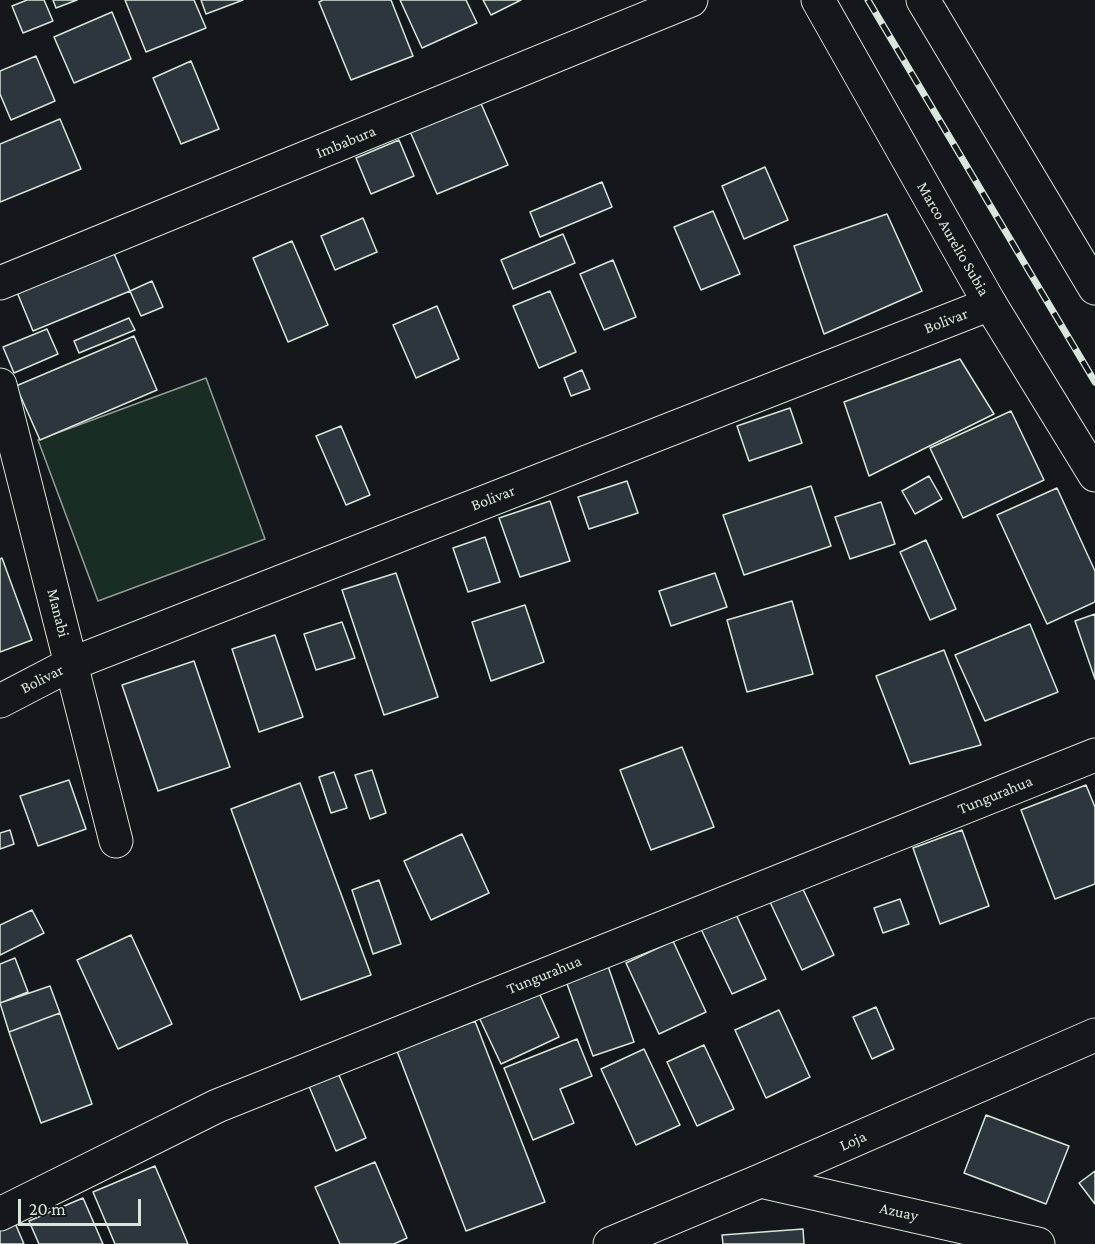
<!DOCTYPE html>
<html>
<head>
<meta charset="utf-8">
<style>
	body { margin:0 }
	#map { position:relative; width:1095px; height:1244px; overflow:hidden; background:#14181c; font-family:"Crimson Pro",serif }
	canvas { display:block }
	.scale { position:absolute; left:18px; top:1199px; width:123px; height:27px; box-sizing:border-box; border:3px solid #d8e6dc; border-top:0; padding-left:8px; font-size:18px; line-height:21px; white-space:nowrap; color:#d8e6dc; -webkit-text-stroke:4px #14181c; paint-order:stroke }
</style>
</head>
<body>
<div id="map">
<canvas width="1095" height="1244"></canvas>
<div class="scale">20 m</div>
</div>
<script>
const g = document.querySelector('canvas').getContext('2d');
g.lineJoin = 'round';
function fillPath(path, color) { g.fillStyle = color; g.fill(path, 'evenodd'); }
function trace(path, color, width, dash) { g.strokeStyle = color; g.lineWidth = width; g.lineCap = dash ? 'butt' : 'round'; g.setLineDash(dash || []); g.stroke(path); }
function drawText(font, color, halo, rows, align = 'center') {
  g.font = font + ' "Crimson Pro",serif'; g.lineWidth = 4.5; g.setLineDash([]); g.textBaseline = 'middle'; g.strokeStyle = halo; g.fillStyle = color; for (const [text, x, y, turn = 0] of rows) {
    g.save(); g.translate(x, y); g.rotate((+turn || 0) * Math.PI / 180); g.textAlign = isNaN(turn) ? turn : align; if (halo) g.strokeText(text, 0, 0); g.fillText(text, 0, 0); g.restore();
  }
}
const green = new Path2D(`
	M206 378 265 539 98 601 38 440Z`);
fillPath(green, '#1a2d24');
trace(green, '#939e99', 1.5);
const building = new Path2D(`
	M27 0H44L53 21 23 33 12 6Z
	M53 0H77L56 8Z
	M125 0H194L206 28 146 52Z
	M201 0H243L206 14Z
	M323 0H391L413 56 351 80 319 2Z
	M400 0H466L477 23 422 48Z
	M483 0H521L491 15Z
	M112 12 131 59 74 83 54 37Z
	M36 56 55 101 11 120 0 94V71Z
	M191 61 219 129 181 144 153 78Z
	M479 99 508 165 437 194 409 129Z
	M60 119 81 169 0 202V144Z
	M399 140 414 176 371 194 356 158Z
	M765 167 788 220 744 239 722 186Z
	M602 182 612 207 540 237 530 212Z
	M713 211 740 274 701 290 674 227Z
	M887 214 922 291 824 334 794 246Z
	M363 218 377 252 335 270 321 236Z
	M563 234 575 263 513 289 501 260Z
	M292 241 328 325 288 342 253 258Z
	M110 244 130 291 33 331 14 285Z
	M613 260 636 317 604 330 580 274Z
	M152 281 163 307 141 316 130 291Z
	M550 291 576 352 539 368 513 306Z
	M437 306 459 359 416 378 393 325Z
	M129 318 135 330 79 353 74 341Z
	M47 329 58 354 14 373 3 347Z
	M134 336 157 390 40 440 16 386Z
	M960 359 994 414 869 476 844 402Z
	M582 370 590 389 571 396 564 378Z
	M790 408 802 443 749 461 737 426Z
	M1011 411 1044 480 963 518 930 448Z
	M341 426 370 495 346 505 316 436Z
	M929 476 942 499 915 514 902 491Z
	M627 481 638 513 589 529 578 497Z
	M811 486 831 546 744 575 723 515Z
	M1057 488 1095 571V602L1047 624 997 515Z
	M550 501 570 561 520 577 499 518Z
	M881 502 895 544 850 559 835 517Z
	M485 537 500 582 468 592 453 548Z
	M926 540 956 609 930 620 900 552Z
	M2 558 32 640 0 652V559Z
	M396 573 438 697 384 715 342 590Z
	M715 573 727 607 671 626 659 591Z
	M792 601 813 674 747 692 727 620Z
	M525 605 544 662 491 681 472 622Z
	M1095 614V679L1075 621Z
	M342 622 355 658 316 670 304 634Z
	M1030 624 1058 692 985 721 955 655Z
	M275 635 303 717 259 732 232 649Z
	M944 650 981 745 910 764 876 676Z
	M194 661 230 767 158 791 122 685Z
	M682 747 714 827 651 850 620 770Z
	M372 770 386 813 370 819 355 775Z
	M334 772 347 808 331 813 319 777Z
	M69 780 86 829 38 846 20 796Z
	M300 783 371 975 301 1000 231 809Z
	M1086 785 1095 807V884L1055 899 1021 810Z
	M10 830 14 844 0 849V833Z
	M962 830 989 906 940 924 913 848Z
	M462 834 489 893 431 920 404 861Z
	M379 880 401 944 373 954 352 890Z
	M801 885 834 955 802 970 769 900Z
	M900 899 909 924 883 933 874 908Z
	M32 910 44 933 0 955V925Z
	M734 910 766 979 732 994 700 927Z
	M131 935 172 1024 118 1049 77 960Z
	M673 941 706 1012 659 1034 626 963Z
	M15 958 28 992 0 1003V964Z
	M608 966 634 1042 593 1056 566 981Z
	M50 986 60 1013 9 1032 0 1003Z
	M536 986 559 1037 501 1064 477 1013Z
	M876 1007 894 1049 872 1059 853 1017Z
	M779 1010 810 1077 766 1098 735 1030Z
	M60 1013 92 1104 41 1123 9 1032Z
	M475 1021 545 1202 466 1231 397 1051Z
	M577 1039 592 1076 560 1089 574 1123 533 1140 504 1068Z
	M704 1045 734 1109 697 1126 667 1062Z
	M644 1049 680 1125 636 1145 601 1069Z
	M335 1066 366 1138 336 1151 306 1079Z
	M986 1115 1069 1146 1046 1204 964 1173Z
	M375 1162 407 1238 394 1244H340L315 1187Z
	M155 1166 188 1244H115L93 1192Z
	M1095 1171V1204L1079 1183Z
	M83 1198 103 1244H39L29 1221Z
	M15 1223 24 1244H0V1229Z
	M803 1229 804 1244H723L722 1235Z`);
fillPath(building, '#2c363c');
trace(building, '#d8e6dc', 1.5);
const minor = new Path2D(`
	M0 283 691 0
	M0 385 116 841
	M0 701 71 664 990 304
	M760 1181 1038 1244
	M0 1214 217 1106 1095 755
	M610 1244 760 1181 1095 1035`);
const secondary = new Path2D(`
	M818 0 990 304 1095 475
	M923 0 1095 288`);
trace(minor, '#d8e6dc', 35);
trace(secondary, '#d8e6dc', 35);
trace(minor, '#14181c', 33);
trace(secondary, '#14181c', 33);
const rail = new Path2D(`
	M868 0 1095 382`);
trace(rail, '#d8e6dc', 7);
trace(rail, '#14181c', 4.5, [14]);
drawText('16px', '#d8e6dc', '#14181c', [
	["Imbabura",346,142,-22],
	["Marco Aurelio Subia",953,239,60],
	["Bolivar",946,321,-21],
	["Bolivar",493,498,-21],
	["Manabi",58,613,76],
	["Bolivar",42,679,-27],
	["Tungurahua",995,795,-22],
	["Tungurahua",544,975,-22],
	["Loja",853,1141,-24],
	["Azuay",899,1212,13]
]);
</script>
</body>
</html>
